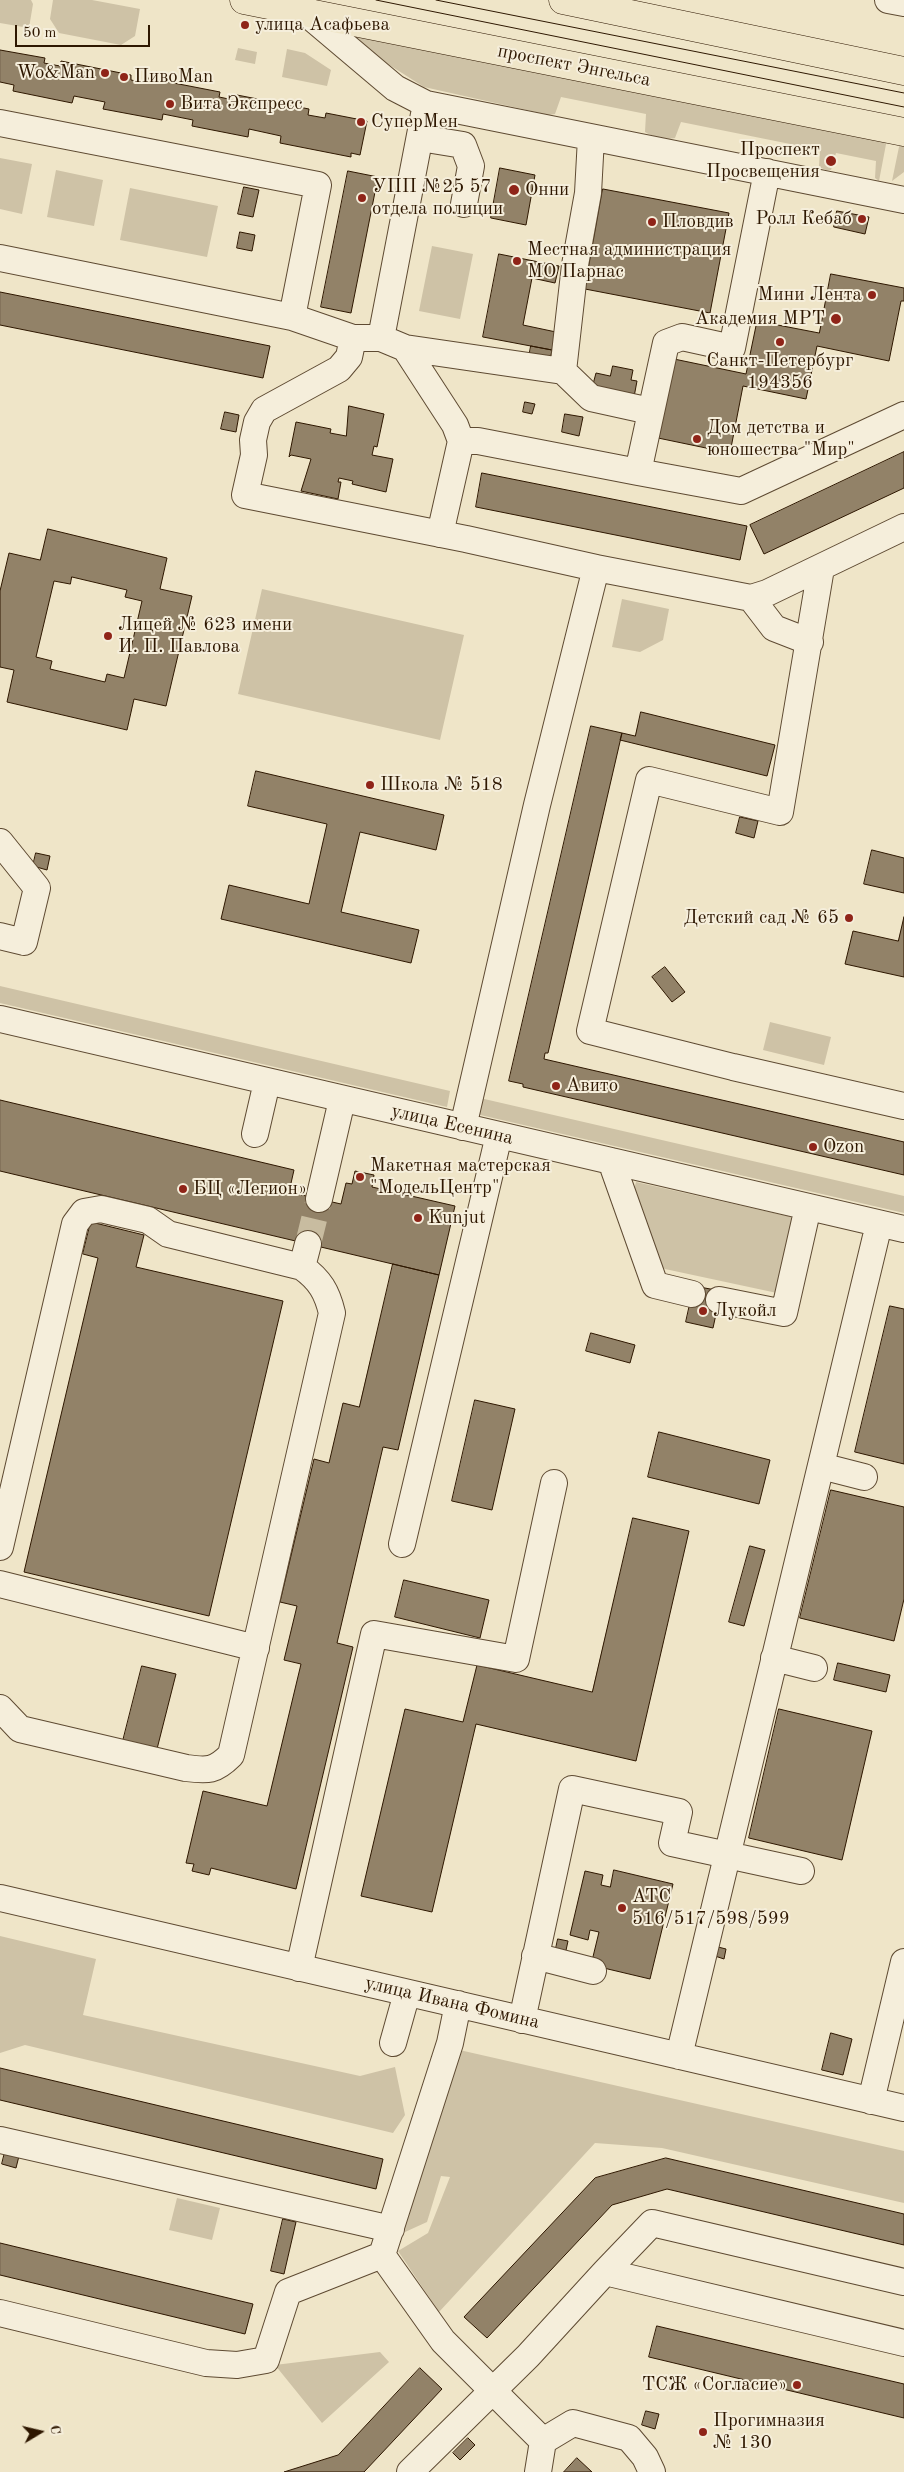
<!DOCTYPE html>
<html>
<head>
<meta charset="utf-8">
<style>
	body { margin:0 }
	#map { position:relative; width:904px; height:2472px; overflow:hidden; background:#efe5c8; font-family:"Old Standard TT",serif }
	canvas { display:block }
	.north { position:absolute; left:15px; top:2407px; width:50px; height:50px; -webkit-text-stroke:4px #f5eedb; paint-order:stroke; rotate:81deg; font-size:14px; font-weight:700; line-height:20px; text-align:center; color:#2e1700 }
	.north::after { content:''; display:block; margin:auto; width:18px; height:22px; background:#2e1700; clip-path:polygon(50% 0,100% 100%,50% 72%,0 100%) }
	.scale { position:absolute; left:15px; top:25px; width:135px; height:22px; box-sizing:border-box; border:2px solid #2e1700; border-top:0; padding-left:6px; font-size:15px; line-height:18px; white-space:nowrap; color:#2e1700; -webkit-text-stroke:4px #f5eedb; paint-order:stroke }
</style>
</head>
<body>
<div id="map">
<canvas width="904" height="2472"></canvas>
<div class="north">С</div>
<div class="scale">50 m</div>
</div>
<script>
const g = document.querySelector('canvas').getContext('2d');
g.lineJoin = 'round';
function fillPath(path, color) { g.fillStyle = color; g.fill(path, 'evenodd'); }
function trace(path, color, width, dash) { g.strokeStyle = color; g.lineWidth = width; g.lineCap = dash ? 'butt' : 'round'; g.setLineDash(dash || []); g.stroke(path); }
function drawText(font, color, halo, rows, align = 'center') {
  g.font = font + ' "Old Standard TT",serif'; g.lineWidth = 4; g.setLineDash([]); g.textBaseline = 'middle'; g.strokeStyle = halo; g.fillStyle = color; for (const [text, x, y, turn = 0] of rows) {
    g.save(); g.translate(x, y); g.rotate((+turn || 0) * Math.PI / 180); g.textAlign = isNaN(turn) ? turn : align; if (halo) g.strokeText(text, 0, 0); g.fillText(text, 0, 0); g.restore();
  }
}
fillPath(new Path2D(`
	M0 0H31L33 4 29 28 0 23Z
	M53 0H92L140 9 135 36 121 45 59 33 50 19Z
	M358 35 887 139 879 181 875 178 876 161 836 153 831 170H826L819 167 820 150 681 122 675 138C666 140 653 137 645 132L646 114 561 97 555 114 549 115 424 87 358 45 355 40Z
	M238 48 257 52 255 64 235 60Z
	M287 49 305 53 331 70 327 86 282 77Z
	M900 142H904V172L892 181Z
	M0 158 32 164 22 214 0 209Z
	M56 170 103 180 94 226 47 217Z
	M130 188 218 206 207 257 120 240Z
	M432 246 473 254 460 319 419 311Z
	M262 589 464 635 440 740 238 694Z
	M622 599 669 609 663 640 640 652 612 647Z
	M0 986 450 1091 447 1107 0 1003Z
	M770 1022 831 1037 824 1065 763 1050Z
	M480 1098 904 1196V1213L476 1114Z
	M636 1182 796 1218 777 1293 665 1269 654 1263 633 1193Z
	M0 1936 96 1959 83 2015 360 2076 395 2067 405 2115 393 2133 25 2045 0 2053Z
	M455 2049 904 2151V2203L662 2148 595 2143 439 2312 398 2251 428 2233 450 2177 441 2176 427 2222 405 2232 400 2211Z
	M177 2198 220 2208 212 2240 169 2230Z
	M380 2352 389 2362 322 2423 275 2365Z`), '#cec2a6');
const building = new Path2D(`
	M0 50 45 58 44 63 49 64 60 66 61 61 131 75V80L147 83 148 78 220 92 219 97 224 98 236 101 237 95 309 109 308 115 325 118 326 113 367 121 360 155 351 153V157L280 143 281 136 249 129 248 137 192 126 193 120 163 114 162 120 103 109 105 102 74 96 72 103 13 91 14 85 0 82Z
	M500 168 535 175 526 225 491 218Z
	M348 171 378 177 351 313 321 307Z
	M244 187 259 190 253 217 238 214Z
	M603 189 729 213 710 313 585 289Z
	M837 211 869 217 865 234 834 227Z
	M240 232 255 235 252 251 237 248Z
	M499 254 559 266 555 283 532 278 523 325 556 332 552 350 483 337Z
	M831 274 904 288V301H901L889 361 817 346 806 399 743 386 730 453 658 438 674 359 746 374 757 321 819 333Z
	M0 292 270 346 263 378 0 325Z
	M531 346 552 350 550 361 529 357Z
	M613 366 633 370 631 380 637 381 634 397 592 388 596 373 610 376Z
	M525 402 535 404 532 414 523 412Z
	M349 406 384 414 377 447 374 446 372 455 393 459 386 492 352 484 353 481 339 478 338 482H341L338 499 301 491 311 459 291 455 289 457 296 422 331 429 330 433 346 436Z
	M225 412 239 415 236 432 221 429Z
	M565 414 583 417 579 436 562 432Z
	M904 452V488L764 554 750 525Z
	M482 473 747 526 740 560 476 507Z
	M48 529 167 558 160 589 192 596 166 706 134 699 127 730 7 702 14 670 0 667V591L9 553 40 560ZM72 577 127 590 125 597 142 601 124 678 107 674 105 682 50 669 52 661 36 657 54 581 70 584Z
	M641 712 775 745 767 776 620 740 622 733 635 736Z
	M591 726 622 733 548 1053H545L544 1059 904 1142V1175L523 1087V1084L509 1081Z
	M256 771 444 815 436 850 360 832 341 912 419 930 411 963 221 919 229 885 309 904 327 824 248 806Z
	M740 817 758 821 754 838 736 833Z
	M872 850 904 858V893L864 884Z
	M36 853 50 856 47 870 33 866Z
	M904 917V977L845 964 853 931 898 941Z
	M665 967 685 992 672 1002 652 977Z
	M0 1100 294 1170 289 1192 319 1199 341 1204 346 1183 352 1184 355 1171 374 1175 372 1187 455 1206 439 1275 0 1171Z
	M91 1222 144 1235 136 1267 283 1301 209 1616 24 1572 98 1258 83 1254Z
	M393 1264 439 1275 398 1450 383 1447 337 1643 353 1647 296 1889 211 1868 209 1875 192 1871 194 1864 186 1863 203 1791 267 1806 301 1664 284 1660 297 1606 280 1602 314 1459 329 1463 343 1403 359 1407Z
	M694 1286 721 1291 713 1328 686 1322Z
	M890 1306 904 1309V1464L855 1452Z
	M591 1333 635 1345 630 1363 586 1351Z
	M475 1400 515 1409 492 1510 452 1501Z
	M659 1432 770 1460 759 1504 648 1477Z
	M831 1490 904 1507V1599L894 1641 800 1618Z
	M633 1518 689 1531 636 1761 476 1724 432 1912 361 1896 405 1709 463 1722 477 1665 592 1692Z
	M750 1546 765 1550 744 1626 729 1622Z
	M404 1580 489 1600 480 1638 395 1617Z
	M838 1663 890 1675 886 1692 834 1680Z
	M142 1666 176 1674 157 1749 123 1741Z
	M779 1709 872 1731 842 1860 749 1838Z
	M614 1870 673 1884 650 1979 591 1965 599 1932 590 1930 588 1940 570 1935 585 1871 603 1875 601 1885 610 1887Z
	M558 1939 568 1941 565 1955 555 1953Z
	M718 1947 726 1949 724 1959 715 1956Z
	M831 2033 852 2039 843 2075 822 2070Z
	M0 2068 383 2159 376 2189 0 2100Z
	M5 2152 19 2156 16 2168 2 2164Z
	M666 2158 904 2214V2245L667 2189 612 2205 487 2338 464 2317 595 2178Z
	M283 2219 296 2222 284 2274 271 2271Z
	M0 2243 253 2304 245 2334 0 2275Z
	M657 2326 904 2384V2418L649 2357Z
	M420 2368 442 2389 364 2472H284L338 2455Z
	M646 2411 659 2414 655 2429 642 2425Z
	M468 2438 475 2445 460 2460 453 2453Z
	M577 2458 592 2472H564Z`);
fillPath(building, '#928268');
trace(building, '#2e1700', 1);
trace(new Path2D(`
	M308 1244 319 1199`), '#c8bca0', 26, [26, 13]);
const minor = new Path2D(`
	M888 0 904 3
	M305 12 395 88 426 104 904 200
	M0 123 318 185 292 317 353 338H381L405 348 563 371 591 398 650 411
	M420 138 463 145 471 166 464 204
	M767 172 732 348 682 337 666 343 638 472 741 491 904 415
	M0 258 292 317
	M353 338 349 357 339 369 264 410 257 422 253 440 254 455 245 495 466 539 596 568 537 805 463 1127
	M381 338 426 104
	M405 348 455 425 461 441 440 534
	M563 371 575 265 588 193 591 138
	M461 441H478L638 472
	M596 568 751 598 767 593 904 527
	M821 568 780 812 649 780 590 1031 733 1067 904 1106
	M751 598 774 628 810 642
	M0 842 37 888 24 942 0 936
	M0 1019 904 1229
	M255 1134 267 1082
	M611 1161 655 1285 692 1294
	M319 1199 342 1100
	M719 1300 784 1313 808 1207
	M821 1466 864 1477
	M402 1544 499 1135
	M0 1547 75 1224 84 1212 101 1209 148 1220 168 1234 302 1267 308 1244
	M0 1584 256 1648
	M774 1658 814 1668
	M0 1708 20 1729 186 1768C208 1771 215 1771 231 1755L332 1313C327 1292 320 1280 302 1267
	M0 1898 904 2108
	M535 1956 593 1971
	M299 1968 374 1634 516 1659 554 1483
	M458 2004 450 2043 382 2255 443 2341 543 2441
	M522 2020 572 1789 679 1812 672 1843 801 1871
	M393 2043 407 1993
	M679 2056 879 1224
	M871 2101 904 1962
	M0 2140 391 2229
	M605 2272 652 2223 904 2282
	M0 2313 206 2363 237 2365 266 2360 288 2292 382 2255
	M410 2472 528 2356 605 2272 904 2343
	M538 2472 543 2441 573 2423 629 2438 645 2457 652 2472`);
const major = new Path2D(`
	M244 0 904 132
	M563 0 904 71`);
trace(minor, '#5e4a32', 28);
trace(major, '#2e1700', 29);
trace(minor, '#f5eedb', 26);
trace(major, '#efe5c8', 28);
trace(new Path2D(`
	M376 0 904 107
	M436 0 904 93`), '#2e1700', 1);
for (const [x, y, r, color] of [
	[245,25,5,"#8f2418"],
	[105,73,5,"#8f2418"],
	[124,77,5,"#8f2418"],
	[170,104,5,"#8f2418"],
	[361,122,5,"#8f2418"],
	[831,161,6,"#8f2418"],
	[514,190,6,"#8f2418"],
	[362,198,5,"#8f2418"],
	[862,219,5,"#8f2418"],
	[652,222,5,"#8f2418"],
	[517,261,5,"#8f2418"],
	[872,295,5,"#8f2418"],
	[836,319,6,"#8f2418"],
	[780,342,5,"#8f2418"],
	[697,439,5,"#8f2418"],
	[108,636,5,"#8f2418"],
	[370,785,5,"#8f2418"],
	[849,918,5,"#8f2418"],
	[556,1086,5,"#8f2418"],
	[813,1147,5,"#8f2418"],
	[360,1177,5,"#8f2418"],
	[183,1189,5,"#8f2418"],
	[418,1218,5,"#8f2418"],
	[703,1311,5,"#8f2418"],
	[622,1908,5,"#8f2418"],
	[797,2385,5,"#8f2418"],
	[703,2432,5,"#8f2418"]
]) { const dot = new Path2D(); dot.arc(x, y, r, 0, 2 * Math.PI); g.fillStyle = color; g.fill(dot); trace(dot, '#f5eedb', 2); }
drawText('19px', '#2e1700', '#f5eedb', [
	["улица Асафьева",255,25],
	["Wo&Man",95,73,"right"],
	["ПивоMan",134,77],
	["Вита Экспресс",180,104],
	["СуперМен",371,122],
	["Проспект",820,150,"right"],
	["Просвещения",820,172,"right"],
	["УПП №25 57",372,187],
	["отдела полиции",372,209],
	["Онни",525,190],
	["Ролл Кебаб",852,219,"right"],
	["Пловдив",662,222],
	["Местная администрация",527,250],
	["МО Парнас",527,272],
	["Мини Лента",862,295,"right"],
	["Академия МРТ",825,319,"right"],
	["Санкт-Петербург",780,361,"center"],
	["194356",780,383,"center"],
	["Дом детства и",707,428],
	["юношества \"Мир\"",707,450],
	["Лицей № 623 имени",118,625],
	["И. П. Павлова",118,647],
	["Школа № 518",380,785],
	["Детский сад № 65",839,918,"right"],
	["Авито",566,1086],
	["Ozon",823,1147],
	["Макетная мастерская",370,1166],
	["\"МодельЦентр\"",370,1188],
	["БЦ «Легион»",193,1189],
	["Kunjut",428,1218],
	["Лукойл",713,1311],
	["АТС",632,1897],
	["516/517/598/599",632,1919],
	["ТСЖ «Согласие»",787,2385,"right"],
	["Прогимназия",713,2421],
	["№ 130",713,2443]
], 'left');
drawText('19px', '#2e1700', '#f5eedb', [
	["проспект Энгельса",574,66,11],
	["улица Есенина",452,1125,13],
	["улица Ивана Фомина",452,2003,13]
]);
</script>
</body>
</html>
